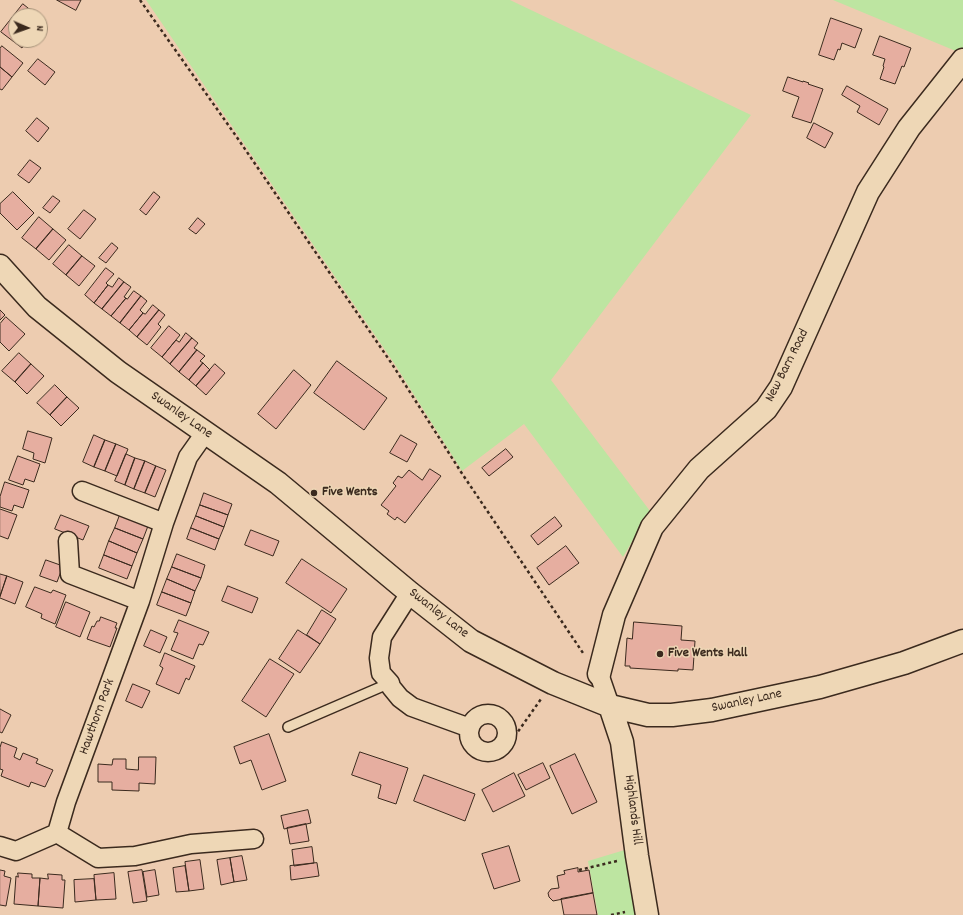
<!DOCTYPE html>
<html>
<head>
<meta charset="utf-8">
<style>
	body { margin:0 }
	#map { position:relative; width:963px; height:915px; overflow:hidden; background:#edccb0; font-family:Dekko,sans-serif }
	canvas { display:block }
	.north { position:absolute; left:8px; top:8px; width:40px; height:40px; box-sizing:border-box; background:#eed7b6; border:1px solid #a69279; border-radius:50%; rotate:92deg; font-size:11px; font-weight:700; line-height:16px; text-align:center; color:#3b2a1e }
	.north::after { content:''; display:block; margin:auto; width:14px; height:18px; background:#3b2a1e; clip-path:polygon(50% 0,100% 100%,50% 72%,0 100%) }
</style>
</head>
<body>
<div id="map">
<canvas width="963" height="915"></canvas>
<div class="north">N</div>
</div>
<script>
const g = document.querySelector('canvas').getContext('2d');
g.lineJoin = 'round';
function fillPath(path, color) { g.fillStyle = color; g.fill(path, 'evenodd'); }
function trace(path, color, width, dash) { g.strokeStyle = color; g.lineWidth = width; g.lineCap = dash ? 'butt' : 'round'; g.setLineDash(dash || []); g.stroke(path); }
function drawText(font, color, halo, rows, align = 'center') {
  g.font = font + ' Dekko,sans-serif'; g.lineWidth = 3; g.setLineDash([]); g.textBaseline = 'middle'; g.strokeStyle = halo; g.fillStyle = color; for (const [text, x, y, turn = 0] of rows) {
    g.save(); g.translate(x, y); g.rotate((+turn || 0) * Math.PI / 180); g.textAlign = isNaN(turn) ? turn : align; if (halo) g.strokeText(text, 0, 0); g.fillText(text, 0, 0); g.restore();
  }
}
fillPath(new Path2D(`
	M146 0H510L751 115 551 380 650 511 623 557 524 424 462 471 394 363Z
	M833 0H963V54Z
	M628 849 639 915H598L588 861Z`), '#bde5a1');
const building = new Path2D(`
	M57 0H81L76 10Z
	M23 4 38 16H16V21L12 18Z
	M12 18 16 21V40H28L22 48 1 32Z
	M831 18 862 29 855 48 842 43 840 50 838 49 834 60 819 55Z
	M880 36 911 48 904 67 902 66 895 84 880 79 884 67 883 66 885 59 873 55Z
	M2 46 23 63 12 77 0 67V49Z
	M38 59 55 72 45 85 28 71Z
	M0 67 12 77 2 90 0 89Z
	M788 77 803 82V81L809 83 808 84 823 89 811 123 792 117 799 97 783 91Z
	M847 86 888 109 879 125 857 112 860 106 842 95Z
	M37 118 49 128 38 142 26 131Z
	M814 123 833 133 825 148 807 138Z
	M30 160 41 168 29 183 18 175Z
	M13 192 34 213 17 230 0 213V204Z
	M154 192 160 197 146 215 140 210Z
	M53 196 60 201 50 213 43 208Z
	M84 210 96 219 80 239 68 229Z
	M39 217 53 229 36 249 22 238Z
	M198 218 205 224 196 234 189 229Z
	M53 229 66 240 49 260 36 249Z
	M112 243 118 248 106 263 99 258Z
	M69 245 82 256 66 275 53 264Z
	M82 256 95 266 79 286 66 275Z
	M106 268 114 274 106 283 108 285 94 303 85 295Z
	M119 278 124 282 102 309 94 303 108 285 112 287Z
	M124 282 131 287 124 297 126 298 111 316 102 309Z
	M134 291 141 296 120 323 111 316 126 298 127 299Z
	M141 296 147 301 140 310 143 313 129 330 120 323Z
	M153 305 159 310 137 337 129 330 143 313 145 314Z
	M0 310 5 315 0 320Z
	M159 310 165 315 158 324 161 327 147 345 137 337Z
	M6 317 25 334 9 351 0 342V324Z
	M169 326 180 335 162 357 151 348Z
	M186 333 192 338 170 364 162 357 176 340 179 342Z
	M192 338 198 343 194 348 197 350 179 372 170 364Z
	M197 350 205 356 200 361 203 363 189 380 179 372Z
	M19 353 31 364 15 382 2 371Z
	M337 361 387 398 364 430 314 393Z
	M203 363 210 370 196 386 189 380Z
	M31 364 44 376 27 394 15 382Z
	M215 364 225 373 206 395 196 386Z
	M294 370 311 385 276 429 258 414Z
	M55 385 67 397 50 415 37 403Z
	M67 397 79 408 61 426 50 415Z
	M28 431 52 438 45 463 33 459 34 453 23 449Z
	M94 435 105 440 94 467 83 462Z
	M401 435 417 444 407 462 390 453Z
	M105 440 116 444 105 471 94 467Z
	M116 444 128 449 117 476 105 471Z
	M506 449 513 457 489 476 482 468Z
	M126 454 135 458 125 485 115 481Z
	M18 456 40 464 34 482 25 479 23 485 9 480Z
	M135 458 145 461 134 489 125 485Z
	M145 461 156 466 145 493 134 489Z
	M156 466 166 470 155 497 145 493Z
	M430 469 441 476 405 523 397 517 395 520 387 514 389 511 381 505 396 486 393 483 398 476 402 478 409 470 422 480Z
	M5 482 29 490 23 508 14 505 12 511 0 507V497Z
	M204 493 232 504 228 515 200 505Z
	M200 505 228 515 224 527 196 516Z
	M0 509 17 515 8 539 0 536Z
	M61 515 89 526 83 540 55 529Z
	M120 515 148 526 143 539 115 528Z
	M196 516 224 527 219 539 191 528Z
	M555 517 562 526 538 545 531 536Z
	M115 528 143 539 137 553 109 541Z
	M191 528 219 539 215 550 187 539Z
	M251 530 279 541 273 556 245 545Z
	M109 541 137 553 132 566 104 555Z
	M566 546 579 563 549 585 537 568Z
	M177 554 205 565 201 578 172 567Z
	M104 555 132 566 127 579 99 568Z
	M302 559 347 589 331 613 286 583Z
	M46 560 63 566 57 582 40 576Z
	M172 567 201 578 195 591 167 579Z
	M0 574 7 576 0 596Z
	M7 576 23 582 15 604 0 598Z
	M167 579 195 591 191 603 162 592Z
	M228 586 258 598 252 613 222 601Z
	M35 587 51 593 53 590 66 595 55 624 41 618 42 614 26 607Z
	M162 592 191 603 186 616 157 605Z
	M66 602 90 612 80 637 56 627Z
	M322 610 336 619 320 644 307 635Z
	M101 617 117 623 115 628H117L110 647 87 639 92 626 94 627 97 621H99Z
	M179 620 209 632 203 645 199 644 193 659 171 650 178 633 174 632Z
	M634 622 682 626 681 640 695 641 693 670 678 669V671L630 668V666H625L627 638 632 639Z
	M151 630 167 637 160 653 144 646Z
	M298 630 320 644 300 673 279 659Z
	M165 653 195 666 189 680 186 678 179 694 156 684 163 668 160 666Z
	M270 659 294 674 266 717 242 701Z
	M133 684 150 691 142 708 126 701Z
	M0 709 11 715 2 733 0 732Z
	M269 734 286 781 262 790 251 760 240 764 234 747Z
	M2 742 17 748 14 757 20 760 23 753 38 759 36 763 53 770 45 787 31 782 29 787 1 776 3 770 0 769V748Z
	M360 752 408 768 396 804 378 798 381 785 352 775Z
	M575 754 597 802 572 814 550 766Z
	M139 757H156L155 784 139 783V791L112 790V782H98V764L112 765 113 759H126V769L138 770Z
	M543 763 550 778 526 790 518 775Z
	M514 773 525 796 493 812 482 790Z
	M424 775 475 794 465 821 414 801Z
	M308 810 311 823 284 829 281 816Z
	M306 824 309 841 290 844 287 828Z
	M509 846 520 881 494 889 482 854Z
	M312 847 314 863 294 866 292 850Z
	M242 856 247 880 234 882 230 858Z
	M230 858 234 882 221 885 217 860Z
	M200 860 204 889 189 891 185 862Z
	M317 863 319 876 291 880 290 866Z
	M185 866 189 891 176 892 173 868Z
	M578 868V872L589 870 593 893 553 901 549 897 548 893 551 889 559 888 557 876 565 874 564 871Z
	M0 870 5 871 4 876 11 878 6 906 0 905Z
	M142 870 147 901 133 903 128 872Z
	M155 870 159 895 147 897 143 872Z
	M18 873 32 874V878H40L38 906 14 904 16 876 18 877Z
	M114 873 116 899 96 900 94 875Z
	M48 874 62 875V880H65L63 908 38 906 40 878 48 879Z
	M94 879 96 900 75 902 74 880Z
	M593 893 597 915H564L561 899Z`);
fillPath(building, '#e6aea0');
trace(building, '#3b2a1e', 1);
const lane = new Path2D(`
	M288 727 390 683`);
const street = new Path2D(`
	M205 433 188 457 164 523 140 601 66 802 57 833 98 858 135 856 191 844 254 839
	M82 491 164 523
	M68 541 70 574 140 601
	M410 593 382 637 379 658 381 673 390 683 391 687 400 698 412 707 470 728
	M599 674 610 706
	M469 733a19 19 0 1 1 38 0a19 19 0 1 1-38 0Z
	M0 846 16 851 57 833`);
const secondary = new Path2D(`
	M0 266 37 307 118 372 278 483 410 593 471 641 553 683 610 706 648 715H672L712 710 820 687 904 663 963 641
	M599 674 614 615 652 527 699 469 766 409 781 387 868 192 909 128 963 60
	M610 706 622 742 637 856 647 915`);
trace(lane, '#3b2a1e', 12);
trace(street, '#3b2a1e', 21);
trace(secondary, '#3b2a1e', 25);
trace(new Path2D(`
	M140 0 236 136 392 364 461 472 583 653
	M507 733H517L541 699
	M579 870 617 861
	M611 915 625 912`), '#3b2a1e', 2.5, [3, 3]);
trace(lane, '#eed7b6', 9);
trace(street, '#eed7b6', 18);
trace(secondary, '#eed7b6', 22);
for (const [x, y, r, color] of [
	[314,493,4,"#3b2a1e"],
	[660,654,4,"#3b2a1e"]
]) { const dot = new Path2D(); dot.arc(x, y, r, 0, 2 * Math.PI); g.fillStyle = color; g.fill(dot); trace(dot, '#eed7b6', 1.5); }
drawText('14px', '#3b2a1e', '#eed7b6', [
	["New Barn Road",788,366,-63],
	["Swanley Lane",181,416,35],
	["Swanley Lane",438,614,38],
	["Swanley Lane",747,702,-12],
	["Hawthorn Park",98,717,-70],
	["Highlands Hill",632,810,83]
]);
drawText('bold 14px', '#3b2a1e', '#eed7b6', [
	["Five Wents",322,493],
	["Five Wents Hall",668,654]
], 'left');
</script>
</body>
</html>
